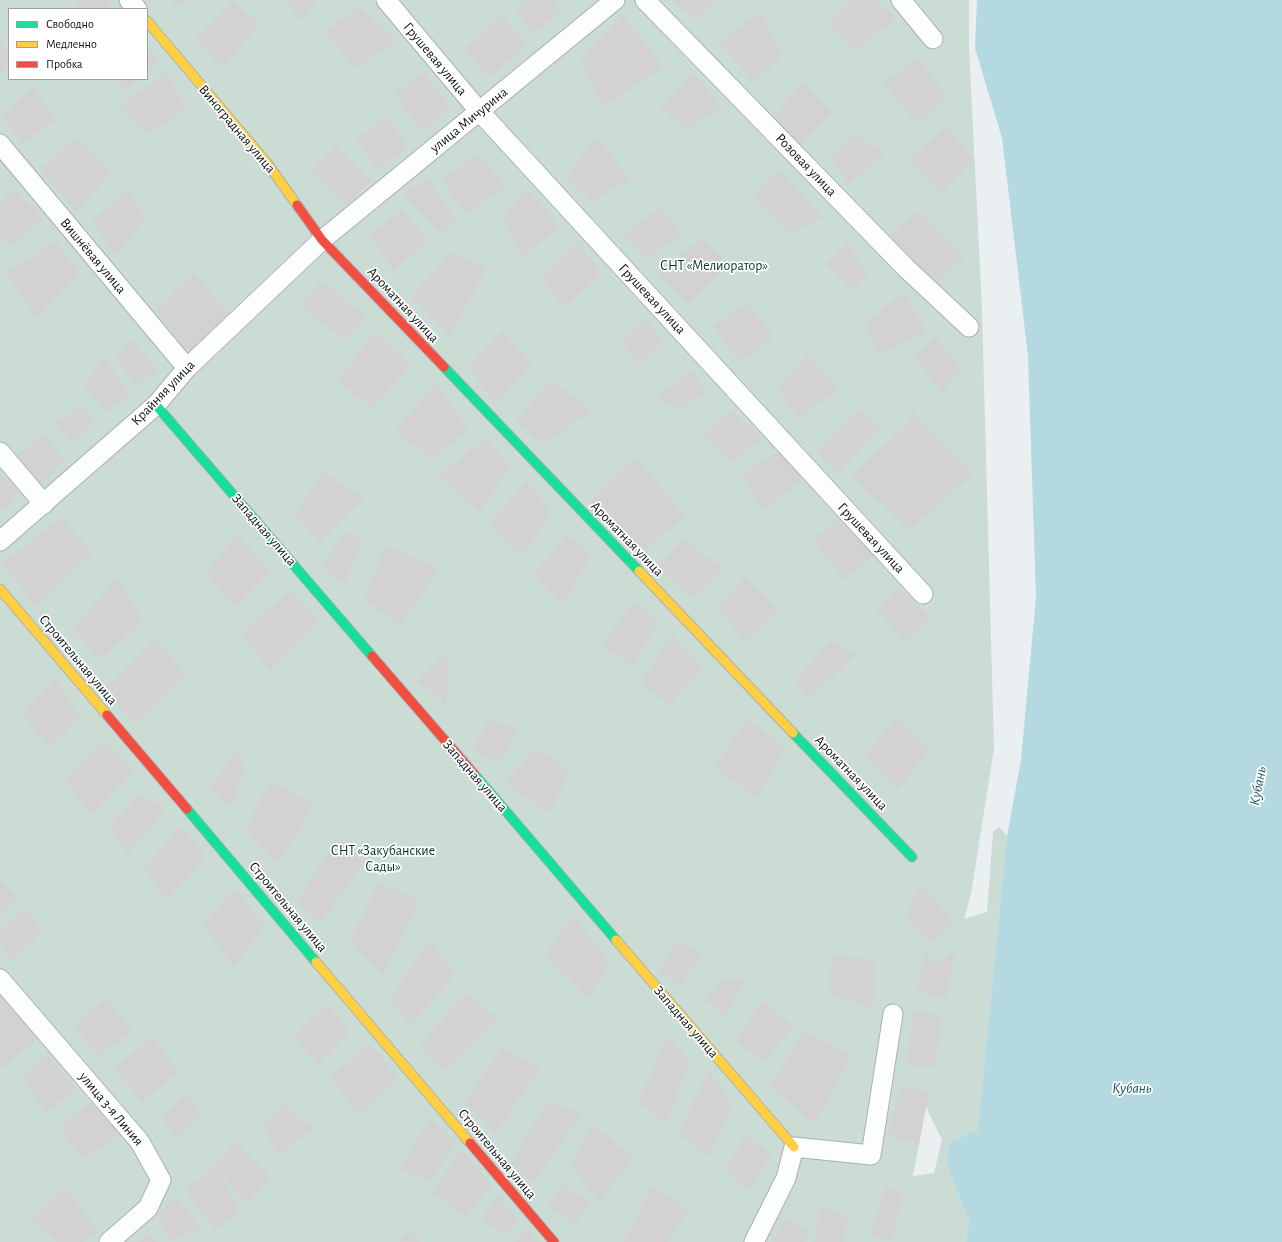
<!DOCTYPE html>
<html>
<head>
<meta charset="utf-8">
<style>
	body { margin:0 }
	#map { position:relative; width:1282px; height:1242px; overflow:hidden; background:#eaeff2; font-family:"Alegreya Sans",sans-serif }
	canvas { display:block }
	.legend { position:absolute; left:8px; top:8px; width:140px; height:72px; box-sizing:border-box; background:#fff; border:1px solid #9fa0a1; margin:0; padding:5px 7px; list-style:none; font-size:12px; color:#0e1113 }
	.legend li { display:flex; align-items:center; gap:8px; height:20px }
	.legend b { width:20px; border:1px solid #9fa0a1 }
</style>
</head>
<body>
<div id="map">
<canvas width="1282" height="1242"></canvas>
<ul class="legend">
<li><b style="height:5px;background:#16e098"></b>Свободно</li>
<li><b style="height:5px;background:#ffcf43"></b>Медленно</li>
<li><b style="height:5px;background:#f24e42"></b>Пробка</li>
</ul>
</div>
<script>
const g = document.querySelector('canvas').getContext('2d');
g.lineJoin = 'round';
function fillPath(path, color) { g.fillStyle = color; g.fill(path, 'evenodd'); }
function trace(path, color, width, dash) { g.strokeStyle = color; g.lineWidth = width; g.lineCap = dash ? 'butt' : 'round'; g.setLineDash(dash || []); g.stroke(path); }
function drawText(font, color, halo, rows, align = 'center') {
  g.font = font + ' "Alegreya Sans",sans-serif'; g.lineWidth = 3.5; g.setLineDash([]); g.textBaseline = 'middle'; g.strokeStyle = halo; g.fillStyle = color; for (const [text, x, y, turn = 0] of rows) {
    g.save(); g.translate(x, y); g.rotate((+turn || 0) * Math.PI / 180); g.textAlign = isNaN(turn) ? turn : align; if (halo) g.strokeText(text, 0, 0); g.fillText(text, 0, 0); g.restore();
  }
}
fillPath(new Path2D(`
	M0 0H969V47L982 309 994 749 971 894 964 919 987 912 993 832 999 827 1007 836 978 1130 950 1142 947 1166 969 1221 966 1242H0ZM9 9H147V79H9ZM926 1107 942 1140 934 1173 913 1176Z`), '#cbdcd5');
fillPath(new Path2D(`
	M977 0H1282V1242H966L969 1221 947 1166 950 1142 978 1130 1007 836 1021 760 1036 597 1028 356 1002 138 975 48Z`), '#b5d9e0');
fillPath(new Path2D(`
	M82 0H105L112 9H73Z
	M170 0H185L177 7Z
	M286 0H318L299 21Z
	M527 0H554L562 11 533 33 515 9Z
	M671 0H716L697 21Z
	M851 0H876L896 18 855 51 829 23Z
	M232 1 260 25 221 68 195 39Z
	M359 7 397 41 356 68 324 32Z
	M760 12 782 56 754 83 719 42Z
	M623 15 663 67 604 106 580 59Z
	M502 16 527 45 489 77 465 48Z
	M0 40 9 53V60L0 73Z
	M147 48 158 61 147 70Z
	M916 57 949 97 917 124 883 84Z
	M165 72 187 109 148 134 119 108Z
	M424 72 451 109 421 131 394 93Z
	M694 73 722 107 686 131 660 107Z
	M115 79H138L125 90Z
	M802 82 833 112 796 148 774 118Z
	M35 87 55 120 21 144 2 115Z
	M387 117 408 147 377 169 356 139Z
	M946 127 974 160 941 193 909 160Z
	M856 132 884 155 848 184 831 157Z
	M597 137 631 179 592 201 566 177Z
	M78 138 112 171 77 212 40 169Z
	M336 145 371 180 346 206 311 170Z
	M479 154 505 187 465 215 442 179Z
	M780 171 823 217 790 233 753 199 771 176Z
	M427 178 456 221 443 234 403 195Z
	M13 189 43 220 10 246 0 238V202Z
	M128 189 146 218 116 255 91 221Z
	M527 190 560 226 522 258 502 218Z
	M661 207 682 234 648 258 623 234Z
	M402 210 428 240 393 270 371 234Z
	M918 211 965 258 935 284 890 235Z
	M701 238 729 265 688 303 657 273Z
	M56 242 80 274 36 318 6 272Z
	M578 242 601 273 564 308 542 277Z
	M848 242 868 275 852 290 825 264Z
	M452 252 487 268 449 336 410 297Z
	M194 273 230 316 189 354 156 310Z
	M321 281 366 317 345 341 299 305Z
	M904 291 926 332 879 353 864 325Z
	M748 303 774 338 740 362 713 326Z
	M647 319 664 342 639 364 621 340Z
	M503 330 507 338 532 363 495 405 468 367Z
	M375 331 411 365 372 408 338 381Z
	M935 337 962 369 942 392 914 357Z
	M131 339 158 370 138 386 115 358Z
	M807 354 839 388 798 419 779 388Z
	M104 359 130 393 106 412 83 385Z
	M692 370 705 392 680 411 656 397Z
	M551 380 591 410 544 445 516 422Z
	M437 383 468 431 432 458 394 432Z
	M82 406 95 423 72 442 55 424Z
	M861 408 881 428 838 472 817 452Z
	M911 409 973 475 909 530 851 476 911 420Z
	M731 410 762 439 733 462 702 435Z
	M42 433 66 460 40 483 16 457Z
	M485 439 510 465 480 512 438 477Z
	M778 451 803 479 763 511 742 475Z
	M636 458 685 516 645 550 589 502Z
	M323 472 365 498 320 542 295 516Z
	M0 475 19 492 3 510 0 507Z
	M527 481 551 513 522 557 489 524Z
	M61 517 93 553 35 607 3 563Z
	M839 519 875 554 843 580 813 539Z
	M344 532 362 539 345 585 323 567Z
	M238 534 269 572 234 608 206 572Z
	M567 535 591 554 563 605 533 575Z
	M685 539 724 570 692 599 656 567Z
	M385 545 439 569 400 625 364 600Z
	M744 577 777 609 746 642 718 608Z
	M117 578 144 620 99 659 73 629Z
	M899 588 930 617 905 642 876 610Z
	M290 591 320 621 270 670 241 633Z
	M635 602 659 620 632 667 602 644Z
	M672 634 703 667 669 706 640 683Z
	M155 638 185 675 136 723 104 690Z
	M830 641 856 655 810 699 795 681Z
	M446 652 450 671 445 703 417 681Z
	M55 679 81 717 50 747 21 714Z
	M747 718 786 750 757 797 714 768Z
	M896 718 929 749 898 790 864 756Z
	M489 719 518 729 500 761 472 751Z
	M104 741 134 769 91 815 64 779Z
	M238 748 244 770 231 808 210 788Z
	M536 748 570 770 550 813 505 784Z
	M270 780 314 805 278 864 245 831Z
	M141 793 165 811 127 855 109 826Z
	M180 827 206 856 166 900 144 868Z
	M337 839 366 861 319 924 296 903Z
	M0 880 17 897 0 915Z
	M379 882 420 901 383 975 350 941Z
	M921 885 954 922 932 944 905 916Z
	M236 889 264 925 234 967 203 924Z
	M26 907 43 931 11 961 0 943V930Z
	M574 915 609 961 589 998 544 955Z
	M429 940 455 974 410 1025 389 1001Z
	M679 940 701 954 680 986 658 971Z
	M956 949 946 1000 918 991 924 951 937 965Z
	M831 956 875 959 873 1009 830 994Z
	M725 978H746L724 1016 705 1000Z
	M466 993 499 1019 444 1070 419 1046Z
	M0 996 37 1038 1 1069 0 1068Z
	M106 999 133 1031 98 1056 74 1025Z
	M763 1000 795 1027 762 1062 736 1041Z
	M327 1005 350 1032 319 1064 293 1036Z
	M914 1011 943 1016 934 1067 906 1065Z
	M804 1031 852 1054 814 1124 771 1086Z
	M152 1036 179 1071 142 1103 115 1068Z
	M667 1037 690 1059 667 1124 638 1102Z
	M370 1044 399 1079 359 1116 330 1077Z
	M502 1048 540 1068 495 1134 464 1102Z
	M47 1054 75 1089 45 1113 23 1077Z
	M709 1070 732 1104 709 1157 678 1134Z
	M902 1085 929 1092 919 1144 886 1136Z
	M187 1094 201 1114 174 1140 162 1116Z
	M90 1102 121 1135 82 1159 60 1128Z
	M546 1102 582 1113 533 1183 511 1163Z
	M282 1104 313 1129 278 1155 263 1127Z
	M430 1119 457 1141 430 1182 400 1169Z
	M592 1124 634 1158 600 1202 571 1167Z
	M746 1133 771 1155 749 1191 726 1169Z
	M235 1141 271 1176 246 1203 215 1166 240 1212 215 1230 185 1190 215 1166Z
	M461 1150 492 1185 465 1216 431 1193Z
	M562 1184 589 1202 575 1224 548 1206Z
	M652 1186 689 1210 667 1242H624Z
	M885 1187 902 1193 892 1242 871 1236Z
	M66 1188 98 1230 84 1242H58L31 1219Z
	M499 1194 520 1223 502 1235 481 1218Z
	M175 1196 201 1228 170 1240 158 1215Z
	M820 1206 848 1216 844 1242H814Z
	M785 1219 809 1230 805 1242H774Z
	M526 1229 538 1242H516Z
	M411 1231 419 1242H398Z
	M150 1233 157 1242H139Z`), '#d2d2d3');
const street = new Path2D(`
	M129 0 137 9
	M386 0 480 112 923 594
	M645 0 906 268 969 327
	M901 0 933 39
	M0 144 187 368
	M0 452 44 504
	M0 541 156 405 187 368 322 240 615 0
	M0 979 140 1142 161 1180 148 1208 109 1242
	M754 1242 786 1178 794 1147 871 1155 893 1014`);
const fast = new Path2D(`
	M444 367 639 571
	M156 405 372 656
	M793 733 912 857
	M474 774 616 940
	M187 809 316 962`);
const slow = new Path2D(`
	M147 21 267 163 297 205
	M639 571 793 733
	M0 589 107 715
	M616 940 794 1147
	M316 962 470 1143`);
const jam = new Path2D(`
	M297 205 322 240 444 367
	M372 656 474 774
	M107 715 187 809
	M470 1143 554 1242`);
trace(street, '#abafb1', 21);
trace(fast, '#abafb1', 11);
trace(slow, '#abafb1', 11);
trace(jam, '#abafb1', 11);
trace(street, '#fcfdfd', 19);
trace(fast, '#16e098', 9);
trace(slow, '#ffcf43', 9);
trace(jam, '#f24e42', 9);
drawText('14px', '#0e1113', '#fff', [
	["Грушевая улица",435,59,50],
	["улица Мичурина",469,120,-39],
	["Виноградная улица",237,129,50],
	["Розовая улица",806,165,46],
	["Вишнёвая улица",93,256,50],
	["Грушевая улица",652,299,47],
	["Ароматная улица",403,305,47],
	["Крайняя улица",163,393,-46],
	["Западная улица",264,530,49],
	["Грушевая улица",871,538,47],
	["Ароматная улица",627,539,46],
	["Строительная улица",78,660,50],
	["Ароматная улица",851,773,46],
	["Западная улица",475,776,49],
	["Строительная улица",288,907,50],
	["Западная улица",686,1022,49],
	["улица 3-я Линия",111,1109,50],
	["Строительная улица",497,1154,50]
]);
drawText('14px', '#023823', '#fff', [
	["СНТ «Мелиоратор»",714,266],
	["СНТ «Закубанские",383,851],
	["Сады»",383,867]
]);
drawText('italic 15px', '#145763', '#fff', [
	["Кубань",1258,786,-79],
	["Кубань",1132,1088]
]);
</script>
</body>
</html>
